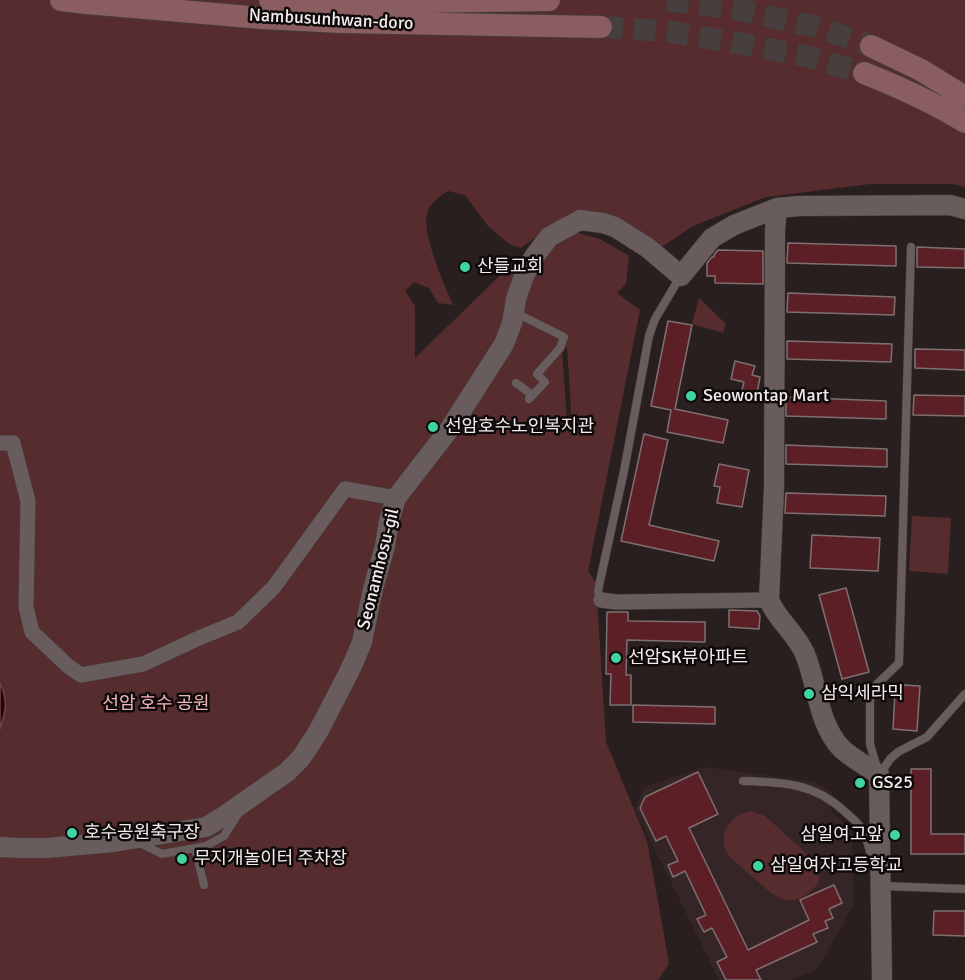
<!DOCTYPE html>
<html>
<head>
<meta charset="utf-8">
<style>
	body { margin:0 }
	canvas { display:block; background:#291f1f }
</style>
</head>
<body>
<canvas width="965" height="980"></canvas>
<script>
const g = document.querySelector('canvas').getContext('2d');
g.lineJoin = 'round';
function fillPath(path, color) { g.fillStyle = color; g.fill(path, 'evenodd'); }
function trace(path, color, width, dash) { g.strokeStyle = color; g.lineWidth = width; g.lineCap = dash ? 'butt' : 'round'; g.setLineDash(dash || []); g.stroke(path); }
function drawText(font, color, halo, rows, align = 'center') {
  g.font = font + ' Signika,"Noto Sans KR",sans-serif'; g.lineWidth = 5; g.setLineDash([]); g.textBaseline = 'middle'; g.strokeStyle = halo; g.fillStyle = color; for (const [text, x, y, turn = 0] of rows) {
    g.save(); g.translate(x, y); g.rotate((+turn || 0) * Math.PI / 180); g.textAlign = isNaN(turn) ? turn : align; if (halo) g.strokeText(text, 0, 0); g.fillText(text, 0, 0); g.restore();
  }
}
fillPath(new Path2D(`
	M705 767 815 782 832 792 831 812 851 829 854 903 839 932 816 970 791 980H719L635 809 644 787Z`), '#362526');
fillPath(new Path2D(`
	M0 0H965V187L952 184H870L766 197 693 226 663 246 645 241 624 225 543 232 521 248 509 244 488 226 465 195 448 191C441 195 432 202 428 210 419 230 445 285 453 305L438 303 429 288 414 282 405 291 415 306V358L518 258 550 246 578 233 600 239 629 256 626 284 617 293 640 310 588 571 596 583 606 742 647 841 669 963 658 980H0ZM567 347 572 425 568 434 562 352Z
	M699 298 726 324 723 333 692 324Z
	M912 516 951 518 948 574 909 571Z
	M751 811 765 816 816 862C820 872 822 881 813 889 790 911 775 897 756 880 747 872 739 865 731 858 730 857 726 850 725 849 718 831 734 813 751 811Z`), '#572c2f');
const water = new Path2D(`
	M0 683C8 700 6 711 0 729Z`);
fillPath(water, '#2c0108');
trace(water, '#68474c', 1.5);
const building = new Path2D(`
	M788 243 896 246V266L787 263Z
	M917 247 965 249V268L917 267Z
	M718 250 763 251V284L715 283V276H707V263L712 257H714V255Z
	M788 293 895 297 894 315 787 312Z
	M668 321 692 325 675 409 728 420 723 443 667 432 671 410 651 406Z
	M787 341 892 344 891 362 787 359Z
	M915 349 965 350V370L915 368Z
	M735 361 755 366 752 375 760 377 757 393 742 390 744 382 731 379Z
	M914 395 965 396V416L913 415Z
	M786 397 886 401V419L786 416Z
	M644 434 668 440 649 525 719 541 714 561 621 541Z
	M786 445 887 449V467L786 464Z
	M719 464 749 470 742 507 717 503 720 487 714 486Z
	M786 493 886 496 885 516 785 513Z
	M812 535 880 538 878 571 810 568Z
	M846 588 869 672 842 679 819 595Z
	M729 610 757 611 760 616 759 629 729 627Z
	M607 612H628V621L705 622V642L627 640 626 675H631V705H610L611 674H606Z
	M904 685 920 686 917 731 893 729 895 692Z
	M633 705 715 707V724L633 722Z
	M911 769H931V834H965V854H911Z
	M698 772 718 814 689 828 748 950 809 920 800 900 834 885 842 903 829 909 833 918 825 921 828 928 813 934 817 942 756 970 761 980H726L717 962 727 957 712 928 704 932 697 919 706 915 685 871 673 877 668 865 678 861 666 836 656 841 640 808 645 797Z
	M934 911H965V936L933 935Z`);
fillPath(building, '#5c1f26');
trace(building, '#7e7071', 1.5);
trace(new Path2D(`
	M667 0 736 9 817 27 871 46
	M601 27 664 31 732 42 805 56 864 73`), '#473e3e', 22, [22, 11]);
const service = new Path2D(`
	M516 313 564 337 560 348 537 374 545 382 529 399 531 394 516 383
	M601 600 598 591 600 581 624 471 649 336 655 319 680 277
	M877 768 870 744V691L899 663 911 247
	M880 774 890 759 898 752 927 737 965 694
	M743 781C782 782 814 783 844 811 851 817 859 823 863 831 868 841 870 852 873 863
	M140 843 162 854 206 846 224 836 238 814
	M195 848 204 885
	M883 886 965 889`);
const minor = new Path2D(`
	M0 443H13L28 501 26 607 32 632 68 666 81 675 143 664 199 638 238 622 274 587 345 489 396 498
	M601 600 616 602 769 600`);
const tertiary = new Path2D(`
	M777 208 800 206 950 205 965 209
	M0 847 20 848H47L114 842 206 827 224 816 287 772 301 758 318 732 348 674 355 659 362 642 373 589 385 546 389 521 396 498 451 427 504 344 512 323 516 299 524 276 534 257 549 237 580 220 603 223 615 227 648 248 681 276 712 238 734 225 777 208 775 231 774 489 769 600C777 620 796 633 805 654 817 683 818 724 841 748 851 758 867 766 879 775L882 980`);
const secondary = new Path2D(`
	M61 0 86 3 262 18 341 22 601 27
	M270 0 343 3 549 0
	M871 46 921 70 965 97
	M864 73C899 87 933 102 965 122`);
trace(service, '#443b3b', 9);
trace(minor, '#443b3b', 16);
trace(tertiary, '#443b3b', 21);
trace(secondary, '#443b3b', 24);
trace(service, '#685c5c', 8);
trace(minor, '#685c5c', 15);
trace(tertiary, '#685c5c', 20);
trace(secondary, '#8a5d60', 22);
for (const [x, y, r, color] of [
	[465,267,6,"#3fd4a2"],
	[691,396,6,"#3fd4a2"],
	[433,427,6,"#3fd4a2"],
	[616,658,6,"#3fd4a2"],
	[809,694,6,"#3fd4a2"],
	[860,783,6,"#3fd4a2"],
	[72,833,6,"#3fd4a2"],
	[895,835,6,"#3fd4a2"],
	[182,859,6,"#3fd4a2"],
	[758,866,6,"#3fd4a2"]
]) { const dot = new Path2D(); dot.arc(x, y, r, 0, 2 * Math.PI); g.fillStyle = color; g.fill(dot); trace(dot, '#0f0a0a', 2); }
drawText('18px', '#f3ebeb', '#0f0a0a', [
	["Nambusunhwan-doro",331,20,3],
	["Seonamhosu-gil",379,569,-76]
]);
drawText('18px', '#f3ebeb', '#0f0a0a', [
	["산들교회",477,267],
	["Seowontap Mart",703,396],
	["선암호수노인복지관",445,427],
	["선암SK뷰아파트",628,658],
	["삼익세라믹",821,694],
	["GS25",872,783],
	["호수공원축구장",84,833],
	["삼일여고앞",883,835,"right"],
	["무지개놀이터 주차장",194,859],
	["삼일여자고등학교",770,866]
], 'left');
drawText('18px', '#f4b6b9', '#0f0a0a', [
	["선암 호수 공원",156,704]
]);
</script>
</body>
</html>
